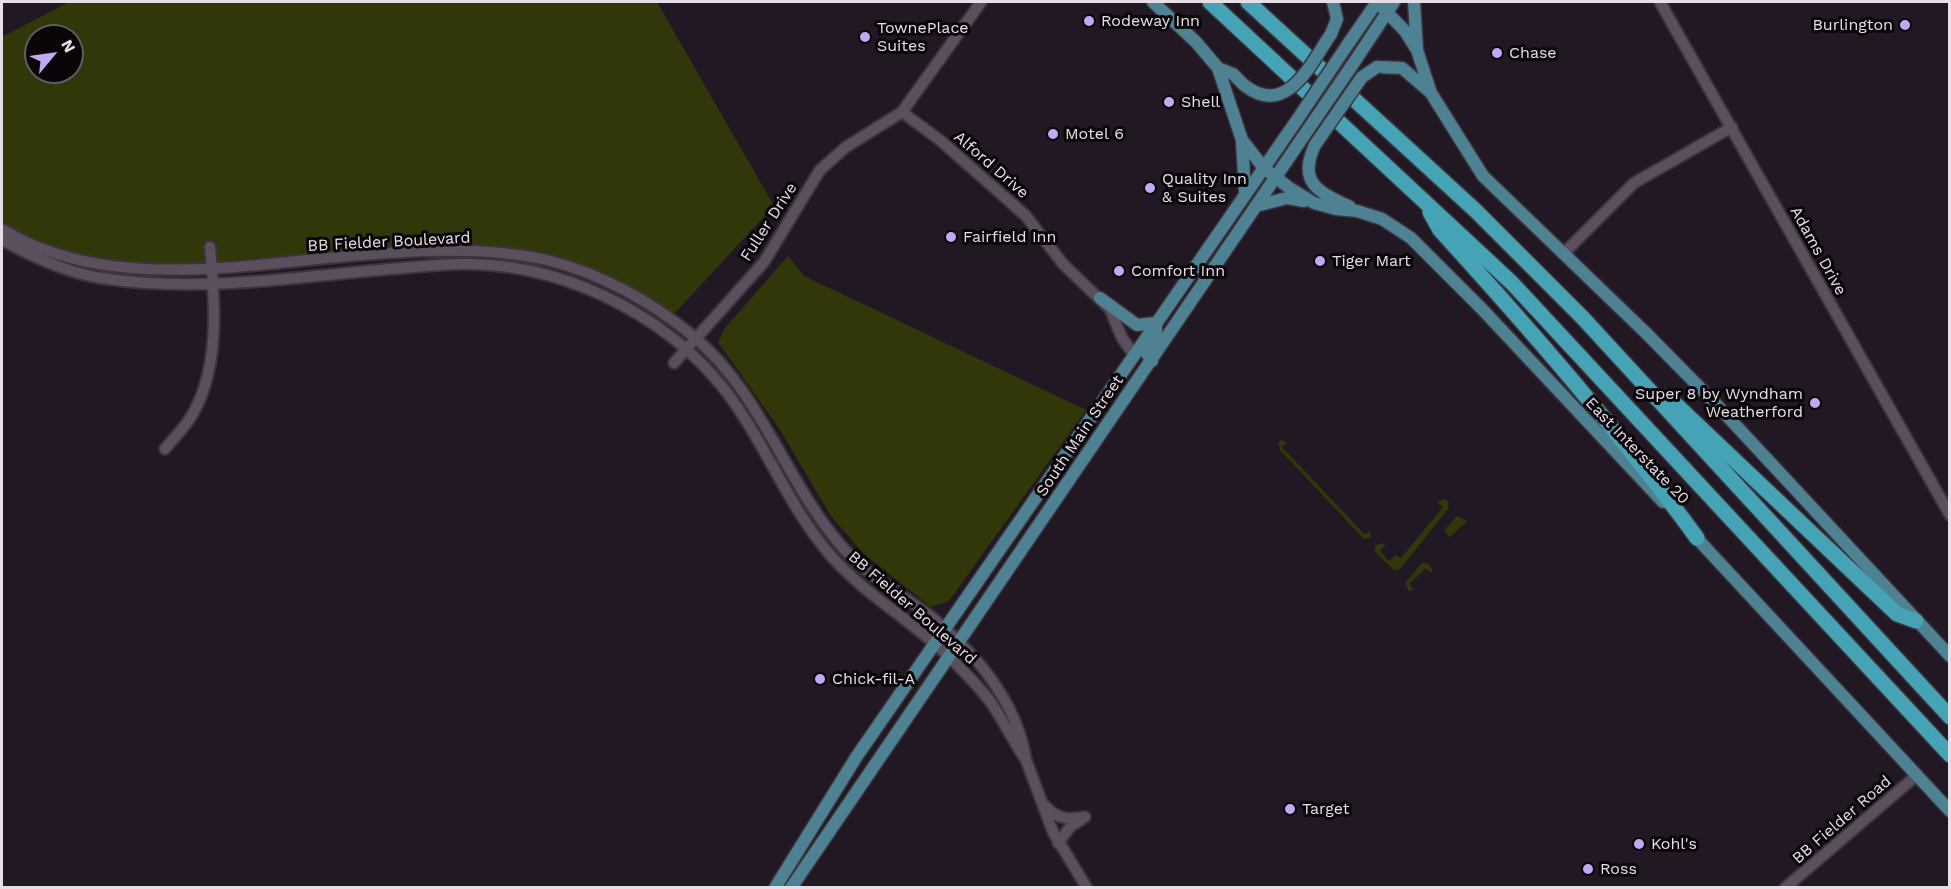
<!DOCTYPE html>
<html>
<head>
<meta charset="utf-8">
<style>
	body { margin:0 }
	#map { position:relative; width:1951px; height:889px; overflow:hidden; background:#221823; font-family:"Work Sans",sans-serif }
	canvas { display:block }
	.frame { position:absolute; inset:0; border:3px solid #e6dfe7; pointer-events:none }
	.north { position:absolute; left:24px; top:24px; width:60px; height:60px; box-sizing:border-box; background:#090509; border:2px solid #615c62; border-radius:50%; rotate:61deg; font-size:16px; font-weight:700; line-height:24px; text-align:center; color:#e6dfe7 }
	.north::after { content:''; display:block; margin:auto; width:21px; height:27px; background:#c1a8f3; clip-path:polygon(50% 0,100% 100%,50% 72%,0 100%) }
</style>
</head>
<body>
<div id="map">
<canvas width="1951" height="889"></canvas>
<div class="frame"></div>
<div class="north">N</div>
</div>
<script>
const g = document.querySelector('canvas').getContext('2d');
g.lineJoin = 'round';
function fillPath(path, color) { g.fillStyle = color; g.fill(path, 'evenodd'); }
function trace(path, color, width, dash) { g.strokeStyle = color; g.lineWidth = width; g.lineCap = dash ? 'butt' : 'round'; g.setLineDash(dash || []); g.stroke(path); }
function drawText(font, color, halo, rows, align = 'center') {
  g.font = font + ' "Work Sans",sans-serif'; g.lineWidth = 6; g.setLineDash([]); g.textBaseline = 'middle'; g.strokeStyle = halo; g.fillStyle = color; for (const [text, x, y, turn = 0] of rows) {
    g.save(); g.translate(x, y); g.rotate((+turn || 0) * Math.PI / 180); g.textAlign = isNaN(turn) ? turn : align; if (halo) g.strokeText(text, 0, 0); g.fillText(text, 0, 0); g.restore();
  }
}
fillPath(new Path2D(`
	M69 2H657L774 206 674 314 642 294 607 277 515 249 187 266 119 264 85 259 35 242 2 224V37ZM36 36H72V72H36Z
	M788 256 804 276 1086 410 949 601 931 607 864 554 831 516 780 430 718 342 725 328Z
	M1281 440 1287 442 1282 447 1365 535 1370 530 1371 537 1364 539 1280 450 1278 443Z
	M1444 499 1449 502 1448 509 1400 569 1394 570 1375 552V546L1381 543 1385 545 1380 551 1389 561 1396 555 1401 558 1443 507 1437 502Z
	M1457 516 1467 521 1450 537 1444 531Z
	M1422 563 1428 564 1433 571 1431 573 1426 568 1409 584 1414 590 1409 591 1405 583Z`), '#323709');
const minor = new Path2D(`
	M1660 2 1950 515
	M902 112 941 141 1026 216 1063 264 1110 309 1122 338 1134 355
	M2 229C72 272 156 273 236 267 332 259 455 239 547 260 600 273 652 302 693 336 762 393 786 484 844 549 870 578 904 595 934 619 977 655 1017 703 1026 760 1013 741 1003 720 990 701 977 685 962 669 947 655 911 620 866 595 832 557 793 513 771 457 738 408 681 323 574 266 471 264 444 263 417 267 390 269 295 277 196 293 101 278 68 273 31 256 2 240
	M1563 254 1634 183 1732 127
	M674 363 764 262 820 170 846 147 902 112 981 2
	M165 449C173 439 182 430 189 420 221 371 215 302 210 247
	M1026 760 1053 832 1087 888
	M1045 806C1057 819 1068 820 1085 817
	M1058 843 1071 826 1082 819
	M1785 888 1917 775`);
const major = new Path2D(`
	M1153 2 1196 42 1218 68 1242 140 1264 168 1288 187 1314 203 1336 209 1357 211 1382 219 1411 238 1482 309 1663 502
	M1377 2 1405 31 1417 50 1431 93 1483 176 1645 332 1715 403 1950 656
	M1414 2 1417 49
	M1331 34 1337 19 1333 2
	M1348 44 1377 2
	M1355 61 1394 2
	M1377 67 1402 68 1430 92
	M1218 68 1233 74 1244 85
	M1242 141 1245 192
	M1315 145C1297 183 1319 192 1350 207
	M1256 206 1287 198 1304 201
	M1100 298 1137 325 1156 323V335L1147 354 1152 361
	M1691 532 1950 811
	M775 888 857 756 1297 120
	M791 888 1303 137`);
const highway = new Path2D(`
	M1210 2 1512 283 1950 755
	M1248 2 1476 211 1582 317 1950 717
	M1430 212 1440 230C1530 329 1618 430 1697 538
	M1668 397 1897 614 1916 621`);
trace(minor, '#3b343c', 14);
trace(major, '#3b343c', 15);
trace(highway, '#3b343c', 18);
trace(minor, '#5b4f5d', 10);
trace(major, '#4e8192', 12);
trace(highway, '#46a2b5', 15);
const majorBridge = new Path2D(`
	M1244 85C1287 119 1311 63 1331 34
	M1297 120 1348 44
	M1303 137 1355 61
	M1315 145 1362 77 1377 67`);
trace(majorBridge, '#3b343c', 15, []);
trace(majorBridge, '#4e8192', 12);
for (const [x, y, r, color] of [
	[1089,21,6,"#c1a8f3"],
	[1905,25,6,"#c1a8f3"],
	[865,37,6,"#c1a8f3"],
	[1497,53,6,"#c1a8f3"],
	[1169,102,6,"#c1a8f3"],
	[1053,134,6,"#c1a8f3"],
	[1150,188,6,"#c1a8f3"],
	[951,237,6,"#c1a8f3"],
	[1320,261,6,"#c1a8f3"],
	[1119,271,6,"#c1a8f3"],
	[1815,403,6,"#c1a8f3"],
	[820,679,6,"#c1a8f3"],
	[1290,809,6,"#c1a8f3"],
	[1639,844,6,"#c1a8f3"],
	[1588,869,6,"#c1a8f3"]
]) { const dot = new Path2D(); dot.arc(x, y, r, 0, 2 * Math.PI); g.fillStyle = color; g.fill(dot); trace(dot, '#090509', 2); }
drawText('16px', '#e6dfe7', '#090509', [
	["Rodeway Inn",1101,21],
	["Burlington",1893,25,"right"],
	["TownePlace",877,28],
	["Suites",877,46],
	["Chase",1509,53],
	["Shell",1181,102],
	["Motel 6",1065,134],
	["Quality Inn",1162,179],
	["& Suites",1162,197],
	["Fairfield Inn",963,237],
	["Tiger Mart",1332,261],
	["Comfort Inn",1131,271],
	["Super 8 by Wyndham",1803,394,"right"],
	["Weatherford",1803,412,"right"],
	["Chick-fil-A",832,679],
	["Target",1302,809],
	["Kohl's",1651,844],
	["Ross",1600,869]
], 'left');
drawText('16px', '#e6dfe7', '#090509', [
	["Alford Drive",991,165,41],
	["Fuller Drive",769,222,-57],
	["BB Fielder Boulevard",389,242,-3],
	["Adams Drive",1818,251,61],
	["South Main Street",1080,436,-56],
	["East Interstate 20",1637,451,46],
	["BB Fielder Boulevard",912,608,41],
	["BB Fielder Road",1842,820,-41]
]);
</script>
</body>
</html>
